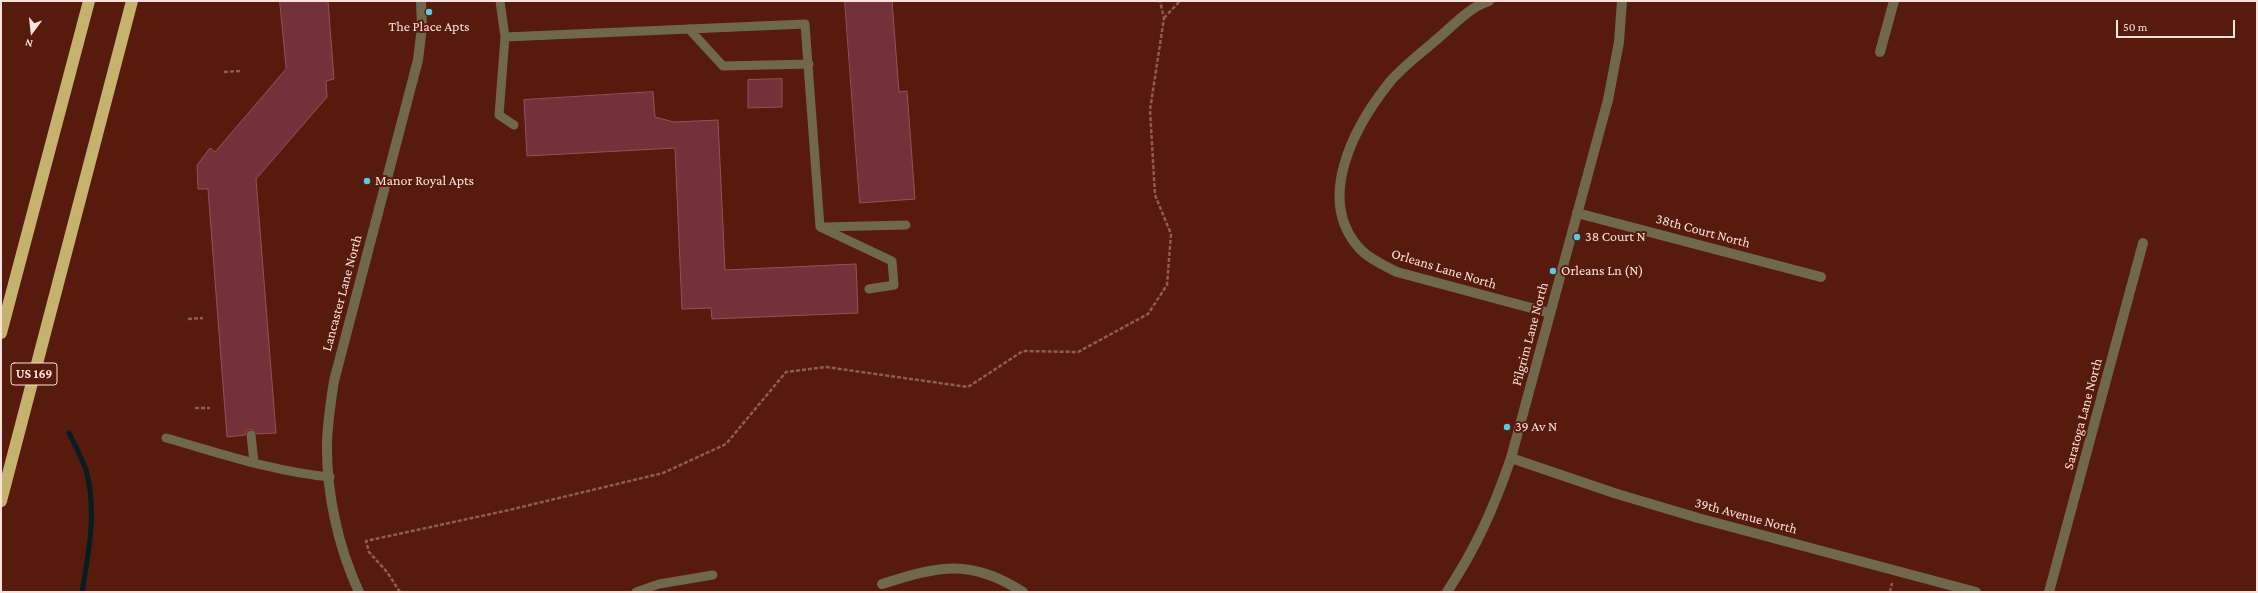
<!DOCTYPE html>
<html>
<head>
<meta charset="utf-8">
<style>
	body { margin:0 }
	#map { position:relative; width:2258px; height:593px; overflow:hidden; background:#571b0d; font-family:"Crimson Pro",serif }
	canvas { display:block }
	.frame { position:absolute; inset:0; border:2px solid #fae2dc; pointer-events:none }
	.north { position:absolute; left:12px; top:12px; width:40px; height:40px; -webkit-text-stroke:3px #571b0d; paint-order:stroke; rotate:195deg; font-size:11px; font-weight:700; line-height:16px; text-align:center; color:#fae2dc }
	.north::after { content:''; display:block; margin:auto; width:14px; height:18px; background:#fae2dc; clip-path:polygon(50% 0,100% 100%,50% 72%,0 100%) }
	.scale { position:absolute; left:2116px; top:20px; width:119px; height:18px; box-sizing:border-box; border:2px solid #fae2dc; border-top:0; padding-left:5px; font-size:12px; line-height:14px; white-space:nowrap; color:#fae2dc; -webkit-text-stroke:3px #571b0d; paint-order:stroke }
</style>
</head>
<body>
<div id="map">
<canvas width="2258" height="593"></canvas>
<div class="frame"></div>
<div class="north">N</div>
<div class="scale">50 m</div>
</div>
<script>
const g = document.querySelector('canvas').getContext('2d');
g.lineJoin = 'round';
function trace(path, color, width, dash) { g.strokeStyle = color; g.lineWidth = width; g.lineCap = dash ? 'butt' : 'round'; g.setLineDash(dash || []); g.stroke(path); }
function fillPath(path, color) { g.fillStyle = color; g.fill(path, 'evenodd'); }
function drawText(font, color, halo, rows, align = 'center') {
  g.font = font + ' "Crimson Pro",serif'; g.lineWidth = 4; g.setLineDash([]); g.textBaseline = 'middle'; g.strokeStyle = halo; g.fillStyle = color; for (const [text, x, y, turn = 0] of rows) {
    g.save(); g.translate(x, y); g.rotate((+turn || 0) * Math.PI / 180); g.textAlign = isNaN(turn) ? turn : align; if (halo) g.strokeText(text, 0, 0); g.fillText(text, 0, 0); g.restore();
  }
}
trace(new Path2D(`
	M69 433C75 445 82 458 86 470 97 510 89 552 82 592`), '#081c21', 5);
const building = new Path2D(`
	M280 1H328L334 79 326 81 327 97 256 179 276 433 257 434 251 429 247 430 245 435 227 437 208 189H198L197 165 210 148 215 152 286 69Z
	M845 1H892L899 92 907 91 915 199 860 203Z
	M782 79V107L748 108V80Z
	M653 92 655 117 674 122 718 120 725 270 856 264 858 313 712 319 711 308 682 309 675 148 527 156 524 100Z`);
fillPath(building, '#73323a');
trace(building, '#965158', 1);
trace(new Path2D(`
	M1164 18 1180 1
	M224 72 240 71
	M188 319 203 318
	M195 408H210
	M400 592 387 572 369 552 366 541 509 510 663 473 726 444 786 372 826 367 968 387 1023 351 1078 352 1148 314 1167 285 1171 234 1155 195 1150 110 1164 18 1160 1
	M1890 592 1892 583`), '#8e5e53', 2.5, [4, 2]);
trace(new Path2D(`
	M500 1 505 37 499 115 514 125
	M689 29 723 66 809 64
	M505 37 805 24 820 227 892 261 894 285 869 289
	M824 227 906 225
	M251 435 254 462
	M166 438C220 453 274 472 330 477
	M636 592 659 584 713 575`), '#70684d', 9);
trace(new Path2D(`
	M1489 1C1469 7 1452 27 1436 40 1420 54 1402 67 1389 83 1354 127 1314 201 1361 250 1371 260 1385 266 1397 272L1550 313
	M1880 52 1894 1
	M1577 213 1821 277
	M1511 458 1614 493 1698 518 1976 592
	M882 584C939 566 970 558 1023 592
	M2049 592 2143 243`), '#70684d', 10);
trace(new Path2D(`
	M359 592C338 547 326 492 327 441 328 421 331 400 334 381L418 60 422 27 421 1
	M1447 592C1477 546 1493 510 1511 458L1608 100 1619 42 1622 1`), '#70684d', 10);
trace(new Path2D(`
	M1 333 89 1
	M1 501 132 1`), '#c5b26d', 12);
for (const [x, y, r, color] of [
	[429,12,4,"#57c9e2"],
	[367,181,4,"#57c9e2"],
	[1577,237,4,"#57c9e2"],
	[1553,271,4,"#57c9e2"],
	[1507,427,4,"#57c9e2"]
]) { const dot = new Path2D(); dot.arc(x, y, r, 0, 2 * Math.PI); g.fillStyle = color; g.fill(dot); trace(dot, '#571b0d', 1.5); }
for (const [x, y, w] of [
	[34,374,46]
]) { const box = new Path2D(); box.roundRect(x - w / 2, y - 11, w, 22, 3); g.fillStyle = '#571b0d'; g.fill(box); trace(box, '#fae2dc', 1); }
drawText('bold 13px', '#fae2dc', null, [
	["US 169",34,374]
]);
drawText('14px', '#fae2dc', '#571b0d', [
	["The Place Apts",429,27,"center"],
	["Manor Royal Apts",375,181],
	["38 Court N",1585,237],
	["Orleans Ln (N)",1561,271],
	["39 Av N",1515,427]
], 'left');
drawText('14px', '#fae2dc', '#571b0d', [
	["38th Court North",1703,231,15],
	["Orleans Lane North",1444,269,17],
	["Lancaster Lane North",342,293,-75],
	["Pilgrim Lane North",1530,334,-75],
	["Saratoga Lane North",2083,414,-75],
	["39th Avenue North",1746,516,15]
]);
</script>
</body>
</html>
